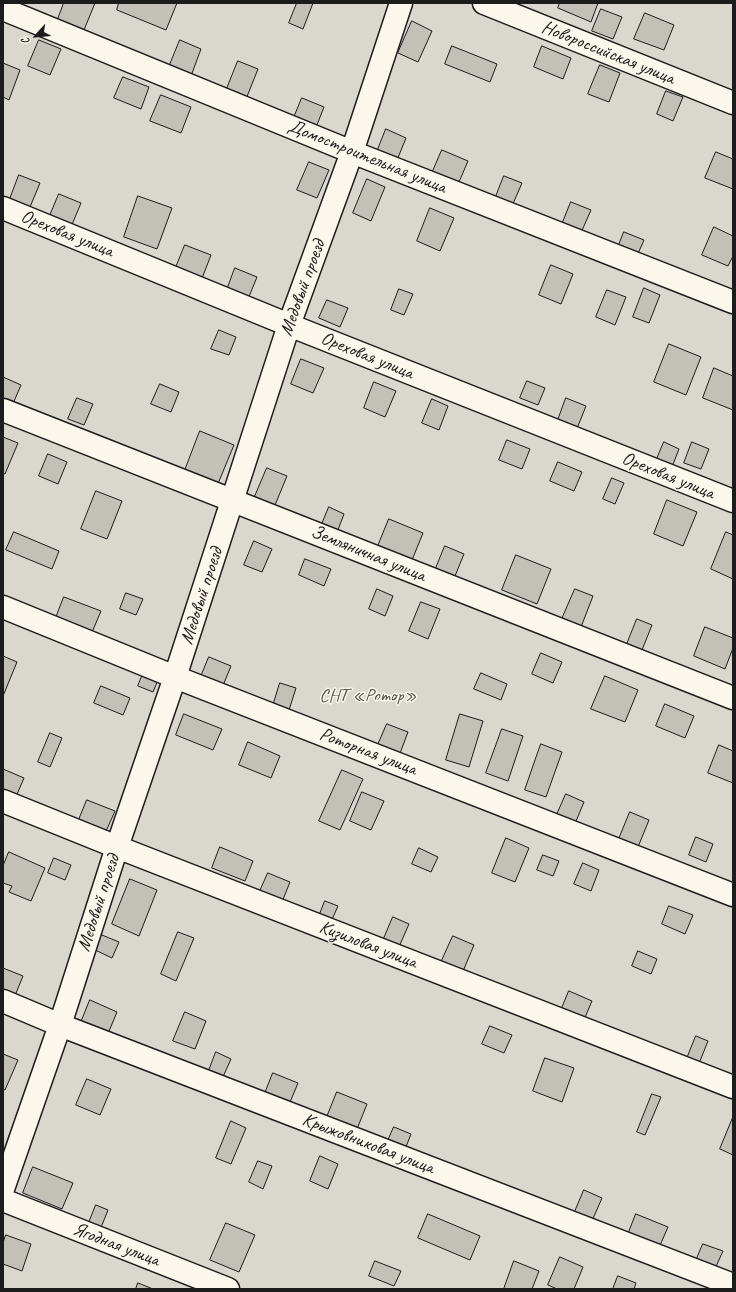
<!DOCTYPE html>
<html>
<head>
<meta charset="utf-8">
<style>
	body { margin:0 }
	#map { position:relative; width:736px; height:1292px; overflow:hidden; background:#fbf7ec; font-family:Caveat,sans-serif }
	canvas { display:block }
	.frame { position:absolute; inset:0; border:4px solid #1c1c1c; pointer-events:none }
	.north { position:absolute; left:16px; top:16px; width:40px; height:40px; -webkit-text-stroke:3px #fbf7ec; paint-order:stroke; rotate:243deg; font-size:11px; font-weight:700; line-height:16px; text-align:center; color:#1c1c1c }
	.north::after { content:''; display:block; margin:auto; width:14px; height:18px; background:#1c1c1c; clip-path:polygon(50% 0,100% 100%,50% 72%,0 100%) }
</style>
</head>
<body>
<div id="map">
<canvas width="736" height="1292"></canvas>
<div class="frame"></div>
<div class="north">С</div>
</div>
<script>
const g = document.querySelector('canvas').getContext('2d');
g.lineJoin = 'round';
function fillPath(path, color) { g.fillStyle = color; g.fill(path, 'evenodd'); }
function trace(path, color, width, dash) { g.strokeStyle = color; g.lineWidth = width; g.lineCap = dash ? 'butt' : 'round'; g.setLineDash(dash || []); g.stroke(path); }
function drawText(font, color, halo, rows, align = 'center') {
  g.font = font + ' Caveat,sans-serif'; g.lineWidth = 3; g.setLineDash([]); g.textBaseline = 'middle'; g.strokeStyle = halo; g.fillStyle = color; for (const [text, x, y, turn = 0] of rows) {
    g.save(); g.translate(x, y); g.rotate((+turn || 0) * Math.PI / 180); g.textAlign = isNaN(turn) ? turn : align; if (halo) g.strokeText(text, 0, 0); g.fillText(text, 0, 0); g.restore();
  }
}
fillPath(new Path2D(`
	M3 3H733V1289H3Z`), '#dad7ce');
const building = new Path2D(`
	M64 3H95L84 30 58 19Z
	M119 3H177L166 30 117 10Z
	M297 3H313L303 29 289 23Z
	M560 3H598L591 22 558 8Z
	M601 9 622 17 613 39 592 31Z
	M645 13 674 25 664 50 634 39Z
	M412 21 432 31 418 62 398 53Z
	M39 40 61 49 50 75 28 66Z
	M180 40 201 49 191 76 169 67Z
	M452 46 497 64 490 82 445 64Z
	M542 46 571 58 563 79 534 67Z
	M238 61 258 69 246 99 226 91Z
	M3 63 20 70 9 100 3 97Z
	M600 65 620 73 609 102 588 94Z
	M123 77 149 87 141 109 114 98Z
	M666 91 683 97 673 121 657 114Z
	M161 95 191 107 181 133 150 121Z
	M302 98 324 107 315 130 293 120Z
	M386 129 406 138 395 165 375 157Z
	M442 150 468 161 456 189 430 178Z
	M716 152 733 159V189L705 178Z
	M309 162 329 170 317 198 297 190Z
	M19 175 40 183 30 207 10 199Z
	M504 176 522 183 512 206 495 199Z
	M367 179 385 187 371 221 353 213Z
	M59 194 81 203 71 227 49 218Z
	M138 196 172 208 157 249 124 237Z
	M571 202 591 210 580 235 561 227Z
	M430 208 454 218 440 251 417 241Z
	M714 227 733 236V256L728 266 702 255Z
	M624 232 644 240 636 258 617 250Z
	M185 245 211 255 201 281 175 270Z
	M551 265 573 274 561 304 539 295Z
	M235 268 257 277 248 299 227 290Z
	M644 288 660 295 649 323 633 317Z
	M399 289 413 294 404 315 391 310Z
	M607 290 626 297 615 325 596 317Z
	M327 300 348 308 340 327 319 318Z
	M219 330 236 337 229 355 211 349Z
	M669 344 701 357 686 395 654 382Z
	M301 359 324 368 313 393 291 384Z
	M714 368 733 376V410L703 398Z
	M3 377 21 385 12 406 3 403Z
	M527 381 545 388 538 405 520 398Z
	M374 382 396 391 385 417 364 408Z
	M160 384 179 392 171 412 151 404Z
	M77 398 93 404 84 425 68 419Z
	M566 398 586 406 576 431 557 423Z
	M432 399 448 406 439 430 422 423Z
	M200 431 234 445 217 486 184 473Z
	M3 437 18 443 5 474 3 473Z
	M507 440 530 449 522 469 499 460Z
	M664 442 679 449 670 472 654 466Z
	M692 442 709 449 701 469 684 463Z
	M48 454 67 462 58 484 39 476Z
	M558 462 582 472 574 491 550 481Z
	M267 468 287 476 273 510 253 501Z
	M612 478 624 483 615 504 603 499Z
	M96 491 122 501 107 539 81 529Z
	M667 500 697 512 683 546 654 534Z
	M329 507 344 514 336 535 320 529Z
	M389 519 423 533 410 565 376 551Z
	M14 532 59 551 52 569 6 550Z
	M726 532 733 535V579L711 569Z
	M254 541 272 549 262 572 244 565Z
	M445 546 464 554 453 581 434 573Z
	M516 555 551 569 537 604 502 590Z
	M305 559 331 569 324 586 299 575Z
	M377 589 393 596 385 616 369 609Z
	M575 589 593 596 581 627 562 619Z
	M126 593 143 599 136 615 120 609Z
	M64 597 101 611 90 637 54 623Z
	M421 602 440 609 428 639 409 631Z
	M637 619 652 625 642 650 627 644Z
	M705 627 733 638V648L725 669 694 656Z
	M541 653 562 662 553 683 532 674Z
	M3 656 17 662 3 696Z
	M209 657 231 666 222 688 200 679Z
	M145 669 160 675 153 692 138 686Z
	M481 673 507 684 501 700 474 689Z
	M605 676 638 690 625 722 591 709Z
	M280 683 296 688 289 710 273 706Z
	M101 686 130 698 123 715 94 703Z
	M665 704 694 716 685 738 656 726Z
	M184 714 222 729 213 750 176 735Z
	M460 714 483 721 469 767 446 760Z
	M387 724 408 732 399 756 377 747Z
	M502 729 523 736 508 781 486 773Z
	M50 733 62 738 50 767 38 762Z
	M248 742 280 756 271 778 239 765Z
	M541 744 562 752 546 797 525 790Z
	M719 745 733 751V783L708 773Z
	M3 769 24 778 15 799 3 794Z
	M342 770 363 779 340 830 319 821Z
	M362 792 384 801 371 830 350 821Z
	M566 794 584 802 574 826 555 819Z
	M87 800 115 811 103 838 76 827Z
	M630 812 649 820 638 847 619 839Z
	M696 837 713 844 706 862 689 855Z
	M506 838 529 848 515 882 492 873Z
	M220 847 253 861 245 881 212 868Z
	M419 848 438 857 431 872 412 864Z
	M9 852 45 868 31 901 9 892 12 886 3 883V866Z
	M543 855 559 861 553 876 537 870Z
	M54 858 71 865 65 880 48 873Z
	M583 863 599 870 591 891 574 884Z
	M268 873 290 882 280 907 257 898Z
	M130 879 157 890 139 936 112 924Z
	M325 901 338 906 330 924 318 919Z
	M669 906 693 915 685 934 662 924Z
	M393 917 409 924 398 949 382 943Z
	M178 932 194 938 176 981 161 974Z
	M97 933 119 942 112 958 91 948Z
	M453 936 474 945 461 976 439 967Z
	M638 951 657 959 651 974 632 966Z
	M3 968 23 976 14 998 3 993Z
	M569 991 592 1001 583 1022 560 1013Z
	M90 1000 117 1012 107 1036 80 1025Z
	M185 1012 206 1021 195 1049 173 1041Z
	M490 1026 512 1035 504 1053 482 1044Z
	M696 1036 708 1041 698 1066 686 1061Z
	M216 1052 231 1059 222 1079 208 1073Z
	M3 1054 18 1060 5 1090 3 1089Z
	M545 1058 574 1068 562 1102 533 1091Z
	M273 1073 298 1083 288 1107 264 1096Z
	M87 1079 111 1089 100 1115 76 1105Z
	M337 1092 367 1104 357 1129 327 1117Z
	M652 1094 661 1097 645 1135 637 1132Z
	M733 1117V1155L720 1149Z
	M231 1121 246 1128 231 1164 216 1158Z
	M394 1127 411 1134 404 1152 386 1145Z
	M320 1156 338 1164 328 1189 310 1181Z
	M258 1161 272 1166 263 1189 249 1182Z
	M33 1167 73 1183 62 1209 23 1193Z
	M584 1190 602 1198 592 1221 574 1214Z
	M96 1205 108 1210 100 1230 88 1225Z
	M428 1214 480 1236 470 1260 418 1238Z
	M636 1214 668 1227 658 1250 627 1237Z
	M226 1223 255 1235 239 1272 210 1260Z
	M6 1235 31 1244 22 1271 3 1264V1243Z
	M703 1244 723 1251 714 1271 695 1263Z
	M560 1257 583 1267 574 1289H557L548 1285Z
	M375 1261 401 1271 394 1286 369 1276Z
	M514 1261 539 1271 532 1289H504Z
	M618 1276 636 1283 634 1289H613Z
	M138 1283 153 1289H136Z`);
fillPath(building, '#c3c0b8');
trace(building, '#1c1c1c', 1);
const minor = new Path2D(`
	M484 3 733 103
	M3 9 352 152 733 302
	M3 208 289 325 733 501
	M3 410 733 698
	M3 607 175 677 733 895
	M3 801 117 847 733 1087
	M3 1001 60 1025 733 1285
	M3 1189 60 1025 117 847 175 677 289 325 352 152 401 3
	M3 1200 228 1289`);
trace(minor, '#1c1c1c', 25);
trace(minor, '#fbf7ec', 22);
drawText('19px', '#1c1c1c', '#fbf7ec', [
	["Новороссийская улица",608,53,22],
	["Домостроительная улица",367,157,22],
	["Ореховая улица",67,234,22],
	["Медовый проезд",303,288,-70],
	["Ореховая улица",367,356,22],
	["Ореховая улица",668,476,22],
	["Земляничная улица",368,554,22],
	["Медовый проезд",202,596,-72],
	["Роторная улица",368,752,21],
	["Медовый проезд",99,903,-72],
	["Кизиловая улица",368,945,21],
	["Крыжовниковая улица",368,1144,21],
	["Ягодная улица",116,1245,21]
]);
drawText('19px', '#555451', '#fbf7ec', [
	["СНТ «Ротор»",368,696]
]);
</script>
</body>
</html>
